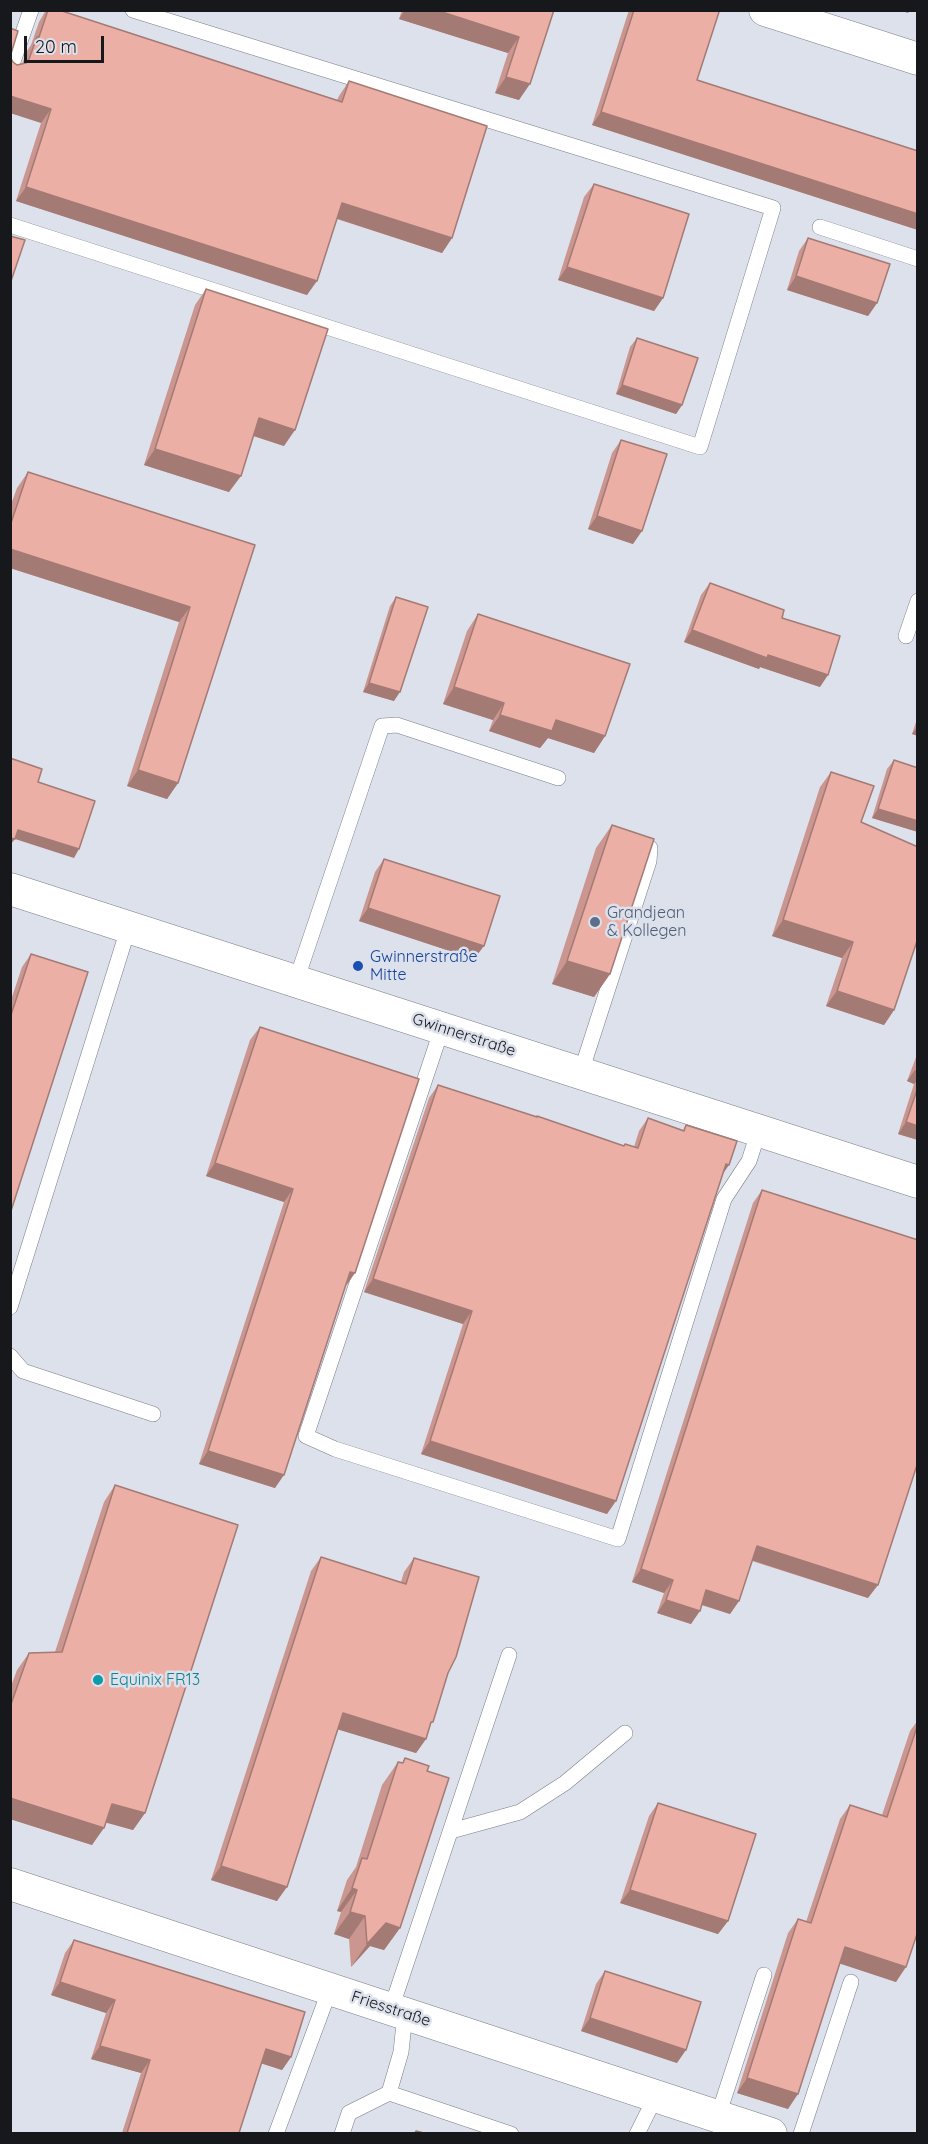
<!DOCTYPE html>
<html>
<head>
<meta charset="utf-8">
<style>
	body { margin:0 }
	#map { position:relative; width:928px; height:2144px; overflow:hidden; background:#dce1ec; font-family:Quicksand,sans-serif }
	canvas { display:block }
	.frame { position:absolute; inset:0; border:12px solid #17181c; pointer-events:none }
	.scale { position:absolute; left:24px; top:36px; width:80px; height:27px; box-sizing:border-box; border:3px solid #17181c; border-top:0; padding-left:8px; font-size:18px; line-height:21px; white-space:nowrap; color:#17181c; -webkit-text-stroke:4px #dce1ec; paint-order:stroke }
</style>
</head>
<body>
<div id="map">
<canvas width="928" height="2144"></canvas>
<div class="frame"></div>
<div class="scale">20 m</div>
</div>
<script>
const g = document.querySelector('canvas').getContext('2d');
g.lineJoin = 'round';
function trace(path, color, width, dash) { g.strokeStyle = color; g.lineWidth = width; g.lineCap = dash ? 'butt' : 'round'; g.setLineDash(dash || []); g.stroke(path); }
function fillPath(path, color) { g.fillStyle = color; g.fill(path, 'evenodd'); }
function drawText(font, color, halo, rows, align = 'center') {
  g.font = font + ' Quicksand,sans-serif'; g.lineWidth = 5; g.setLineDash([]); g.textBaseline = 'middle'; g.strokeStyle = halo; g.fillStyle = color; for (const [text, x, y, turn = 0] of rows) {
    g.save(); g.translate(x, y); g.rotate((+turn || 0) * Math.PI / 180); g.textAlign = isNaN(turn) ? turn : align; if (halo) g.strokeText(text, 0, 0); g.fillText(text, 0, 0); g.restore();
  }
}
const lane = new Path2D(`
	M10 70 31 10
	M10 225 700 447 773 208 133 10
	M820 227 918 259
	M906 636 918 601
	M296 981 382 726 397 725 558 778
	M442 1028 306 1436 335 1449 618 1539 724 1199 749 1161 759 1130
	M581 1072 649 861 650 848
	M10 1307 129 926
	M10 1356 23 1371 153 1414
	M451 1831 520 1812 565 1783 625 1733
	M391 2009 509 1655
	M405 2014 401 2052 389 2093 511 2134
	M718 2116 764 1975
	M276 2134 330 1989
	M342 2134 349 2113 389 2093
	M637 2134 656 2096
	M801 2134 851 1982`);
const street = new Path2D(`
	M765 10 918 59
	M10 889 918 1182
	M10 1884 771 2134`);
trace(lane, '#7a7e88', 16);
trace(street, '#7a7e88', 33);
trace(lane, '#fff', 15);
trace(street, '#fff', 32);
fillPath(new Path2D(`
	M46 10H59L337 100 339 96 349 81 452 238 442 253 337 219 307 295 16 201 41 123 13 62 17 65 22 64 27 51 31 45 39 22Z
	M402 10H554L519 100 495 93 508 53 399 19Z
	M629 10H716L697 80 918 151V230L592 125Z
	M594 184 663 298 654 311 558 280 584 197Z
	M808 238 877 303 868 316 787 290 799 251Z
	M206 289 284 446 253 436 229 492 144 465 195 305Z
	M637 338 682 405 676 414 616 394 630 347Z
	M621 440 633 544 588 529 612 453Z
	M28 472 255 545 178 783 167 799 127 786 179 622 10 568V507L17 488Z
	M710 583 820 687 760 667 759 669 684 642 701 595Z
	M396 597 394 701 363 692 390 606Z
	M478 614 605 736 594 753 548 738 540 748 489 731 493 720 443 704 467 631Z
	M918 716V736L912 734Z
	M894 760 918 768V832L872 818 887 769Z
	M831 772 861 822 894 1010 884 1025 826 1006 842 958 772 936 820 787Z
	M612 825 610 974 594 997 552 984 596 848Z
	M384 859 474 959 359 921 375 872Z
	M31 954 10 1214V1003L22 967Z
	M260 1027 345 1286 275 1488 199 1464 284 1202 206 1176 250 1040Z
	M918 1052V1140L898 1134 914 1084 907 1081Z
	M438 1085 624 1146 634 1147 639 1131 648 1118 683 1130 686 1125 723 1174 607 1514 421 1454 463 1324 364 1292 429 1098Z
	M762 1190 868 1598 752 1561 739 1601 730 1614 701 1605 691 1624 657 1613 664 1593 632 1582 753 1203Z
	M115 1485 145 1813 133 1830 106 1822 92 1845 10 1819V1689L17 1670 29 1653 55 1652 104 1502Z
	M321 1557 401 1582 404 1572 414 1558 448 1673 426 1739 416 1753 338 1729 277 1901 211 1880 311 1571Z
	M918 1720V1931L896 1982 840 1963 788 2109 737 2093 788 1933 798 1919 806 1922 840 1819 850 1805 882 1815 910 1731Z
	M405 1758 427 1771 400 1928 384 1950 370 1946 351 1967 349 1939 334 1934 341 1912 337 1911 347 1880 356 1867 382 1785 398 1762 402 1763Z
	M658 1803 728 1921 718 1934 620 1903 649 1816Z
	M74 1940 291 2057 282 2070 261 2063 239 2133H122L141 2073 91 2059 106 2013 51 1995 65 1953Z
	M605 1971 677 2063 581 2031 596 1984Z`), '#ca968f');
fillPath(new Path2D(`
	M405 10H436L519 37 508 53 399 19Z
	M899 10H910L908 13Z
	M506 77 530 84 519 100 495 93Z
	M10 96 51 109 41 123 10 113Z
	M601 112 918 214V230L592 125Z
	M26 187 317 281 307 295 16 201Z
	M342 203 452 238 442 253 332 217Z
	M567 267 663 298 654 311 558 280Z
	M796 276 877 303 868 316 787 290Z
	M622 385 682 405 676 414 616 394Z
	M259 418 295 430 284 446 248 434Z
	M155 449 241 476 229 492 144 465Z
	M597 516 642 531 633 544 588 529Z
	M10 549 190 607 179 622 10 568Z
	M692 630 828 675 820 687 760 667 759 669 684 642Z
	M369 683 400 692 394 701 363 692Z
	M454 687 504 703 493 720 443 704Z
	M500 715 556 720 605 736 594 753 548 738 540 748 489 731Z
	M918 726V736L912 734Z
	M138 770 178 783 167 799 127 786Z
	M878 809 918 821V832L872 818Z
	M18 830 79 849 74 858 12 838Z
	M10 838 15 839 10 845Z
	M368 908 484 946 474 959 359 921Z
	M783 920 853 942 842 958 772 936Z
	M567 961 610 974 594 997 552 984Z
	M837 991 894 1010 884 1025 826 1006Z
	M915 1070H918V1079L914 1084 907 1081Z
	M906 1122 918 1126V1140L898 1134Z
	M215 1163 293 1189 284 1202 206 1176Z
	M726 1164 729 1165 720 1178Z
	M350 1272 355 1273 346 1286Z
	M373 1279 472 1311 463 1324 364 1292Z
	M430 1441 616 1501 607 1514 421 1454Z
	M208 1451 284 1475 275 1488 199 1464Z
	M757 1546 878 1585 868 1598 748 1559Z
	M641 1569 673 1580 664 1593 632 1582Z
	M706 1590 739 1601 730 1614 697 1603Z
	M666 1600 700 1611 691 1624 657 1613Z
	M343 1713 426 1739 416 1753 333 1728Z
	M10 1798 104 1828 92 1845 10 1819Z
	M112 1804 145 1813 133 1830 100 1821Z
	M221 1866 287 1887 277 1901 211 1880Z
	M352 1888 357 1890 341 1912 337 1911Z
	M630 1890 728 1921 718 1934 620 1903Z
	M350 1912 365 1916 349 1939 334 1934Z
	M386 1923 400 1928 384 1950 370 1946 351 1967 367 1944Z
	M845 1947 906 1967 896 1982 835 1962Z
	M60 1982 115 2000 106 2013 51 1995Z
	M590 2018 686 2050 677 2063 581 2031Z
	M100 2046 150 2060 141 2073 91 2059Z
	M266 2049 291 2057 282 2070 257 2062Z
	M747 2078 798 2094 788 2109 737 2093Z`), '#a47a74');
const building = new Path2D(`
	M48 10H59L342 102 349 81 487 126 452 238 342 203 317 281 26 187 51 109 10 96V57L13 62 17 65 26 63 29 59 37 37H39Z
	M436 10H554L530 84 506 77 519 37Z
	M634 10H716L719 12 697 80 918 151V214L601 112Z
	M10 28 18 31 10 57Z
	M594 184 689 214 663 298 567 267Z
	M10 236 25 240 10 284Z
	M808 238 890 264 877 303 796 276Z
	M206 289 328 329 295 430 259 418 241 476 155 449Z
	M637 338 698 358 682 405 622 385Z
	M621 440 667 454 642 531 597 516Z
	M28 472 255 545 178 783 138 770 190 607 10 549V526Z
	M710 583 784 610 782 618 840 636 828 675 768 655 767 658 692 630Z
	M396 597 428 607 400 692 369 683Z
	M478 614 630 664 605 736 556 720 552 731 500 715 504 703 454 687Z
	M10 758 42 769 38 782 95 801 79 849 18 830 15 839 10 838Z
	M894 760 918 768V821L878 809Z
	M831 772 874 786 861 822 918 847V938L894 1010 837 991 853 942 783 920Z
	M612 825 654 839 610 974 567 961Z
	M384 859 500 896 484 946 368 908Z
	M31 954 88 972 10 1214V1018Z
	M260 1027 419 1079 355 1273 350 1272 284 1475 208 1451 293 1189 215 1163Z
	M438 1085 537 1117V1116L624 1146 625 1144 638 1148 648 1118 684 1131 686 1125 737 1141 729 1165 726 1164 616 1501 430 1441 472 1311 373 1279Z
	M918 1087V1126L906 1122Z
	M762 1190 918 1240V1462L878 1585 757 1546 739 1601 706 1590 700 1611 666 1600 673 1580 641 1569Z
	M115 1485 238 1525 145 1813 112 1804 104 1828 10 1798V1707L29 1653 62 1652Z
	M321 1557 406 1584 414 1558 479 1577 456 1657 448 1673 433 1722H431L426 1739 343 1713 287 1887 221 1866Z
	M918 1724V1931L906 1967 845 1947 798 2094 747 2078 798 1919 811 1923 850 1805 887 1817Z
	M405 1758 429 1766 427 1771 449 1778 400 1928 386 1923 367 1944 365 1916 350 1912 357 1890 352 1888 362 1858 367 1859 398 1762 403 1763Z
	M658 1803 756 1834 728 1921 630 1890Z
	M74 1940 305 2012 291 2057 266 2049 239 2133H127L150 2060 100 2046 115 2000 60 1982Z
	M605 1971 701 2002 686 2050 590 2018Z
	M416 2131 424 2133H415Z`);
fillPath(building, '#ebafa6');
trace(building, '#a47a74', 1.5);
for (const [x, y, r, color] of [
	[595,922,6,"#5c6f8a"],
	[358,966,6,"#1a4fb4"],
	[98,1680,6,"#0f9aa8"]
]) { const dot = new Path2D(); dot.arc(x, y, r, 0, 2 * Math.PI); g.fillStyle = color; g.fill(dot); trace(dot, '#dce1ec', 2); }
drawText('16px', '#4e5e75', '#dce1ec', [
	["Grandjean",607,913],
	["& Kollegen",607,931]
], 'left');
drawText('16px', '#164399', '#dce1ec', [
	["Gwinnerstraße",370,957],
	["Mitte",370,975]
], 'left');
drawText('16px', '#17181c', '#dce1ec', [
	["Gwinnerstraße",464,1035,18],
	["Friesstraße",391,2009,18]
]);
drawText('16px', '#0d838f', '#dce1ec', [
	["Equinix FR13",110,1680]
], 'left');
</script>
</body>
</html>
